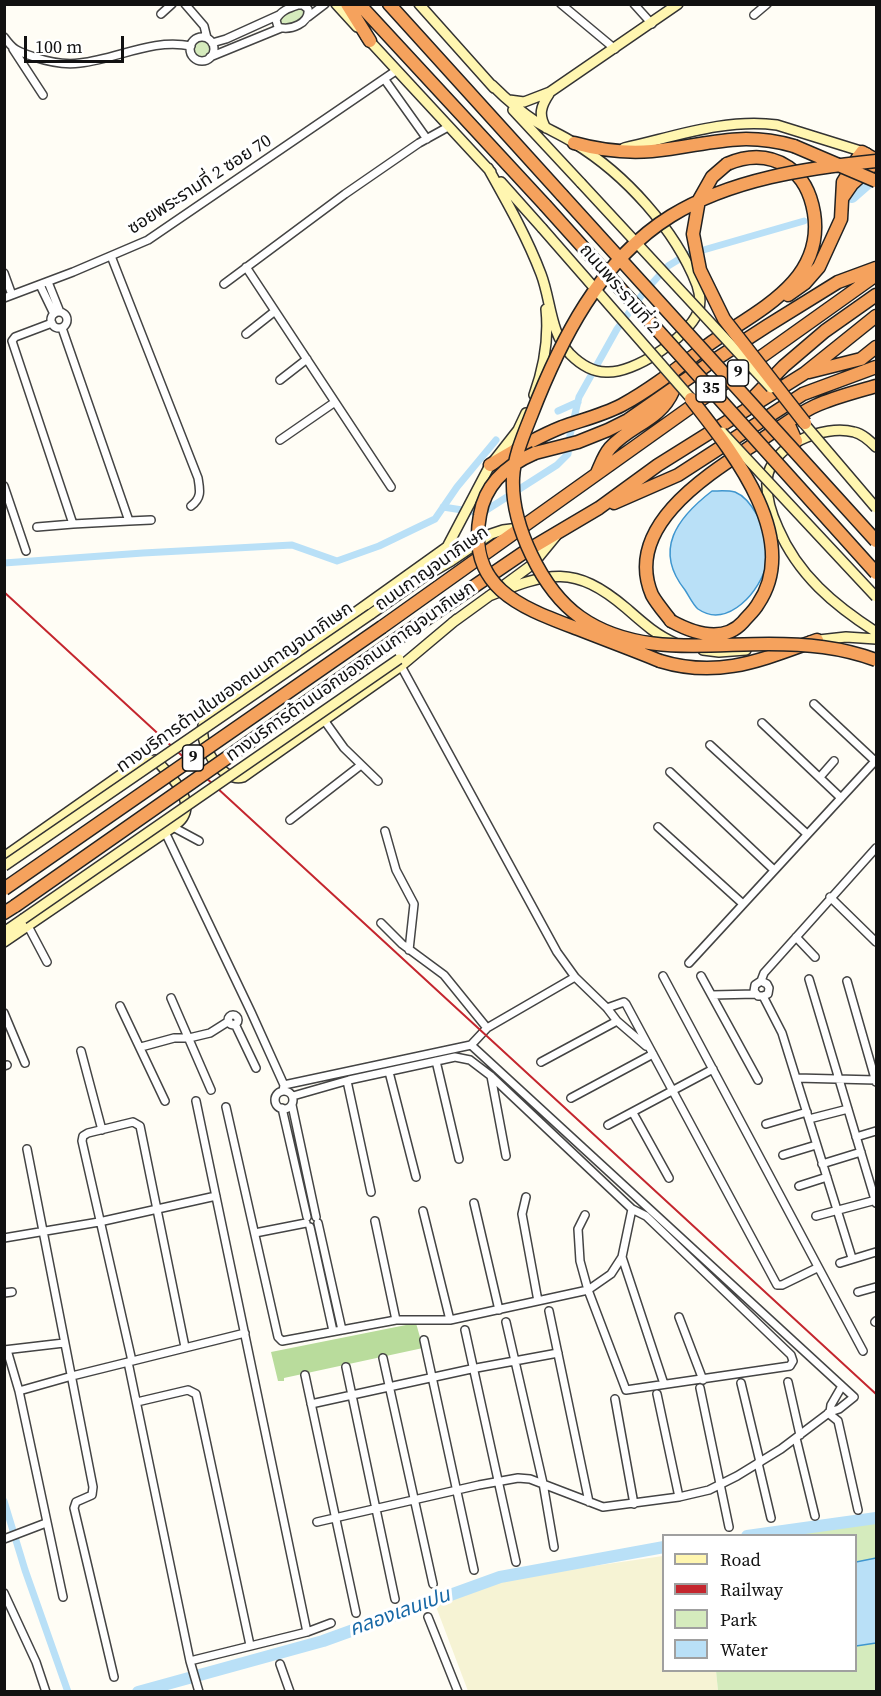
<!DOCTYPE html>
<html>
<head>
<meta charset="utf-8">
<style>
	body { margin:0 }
	#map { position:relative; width:881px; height:1696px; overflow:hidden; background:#fffdf5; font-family:"Source Serif 4",serif }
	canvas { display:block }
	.frame { position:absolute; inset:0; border:6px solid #111; pointer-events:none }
	.legend { position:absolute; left:662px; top:1534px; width:195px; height:138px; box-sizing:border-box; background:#fff; border:2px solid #a0a0a0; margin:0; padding:8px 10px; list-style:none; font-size:18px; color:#111 }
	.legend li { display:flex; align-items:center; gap:12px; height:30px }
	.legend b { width:30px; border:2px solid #a0a0a0 }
	.scale { position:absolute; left:24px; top:36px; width:100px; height:27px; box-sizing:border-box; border:3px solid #111; border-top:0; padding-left:8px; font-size:18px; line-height:21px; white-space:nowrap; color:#111; -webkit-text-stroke:4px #fff; paint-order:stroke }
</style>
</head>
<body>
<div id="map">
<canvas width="881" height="1696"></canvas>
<div class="frame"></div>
<ul class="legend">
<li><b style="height:8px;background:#fff6b0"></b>Road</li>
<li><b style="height:8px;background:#c4262e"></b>Railway</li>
<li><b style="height:16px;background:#d5ebbd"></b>Park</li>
<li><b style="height:16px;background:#b9e0f7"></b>Water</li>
</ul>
<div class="scale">100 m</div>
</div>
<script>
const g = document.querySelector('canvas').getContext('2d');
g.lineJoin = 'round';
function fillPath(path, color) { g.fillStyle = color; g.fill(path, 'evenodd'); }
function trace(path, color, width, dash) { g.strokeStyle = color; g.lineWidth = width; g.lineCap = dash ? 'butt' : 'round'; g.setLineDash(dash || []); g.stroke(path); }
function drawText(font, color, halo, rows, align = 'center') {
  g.font = font + ' "Source Serif 4","Noto Sans Thai",serif'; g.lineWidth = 6; g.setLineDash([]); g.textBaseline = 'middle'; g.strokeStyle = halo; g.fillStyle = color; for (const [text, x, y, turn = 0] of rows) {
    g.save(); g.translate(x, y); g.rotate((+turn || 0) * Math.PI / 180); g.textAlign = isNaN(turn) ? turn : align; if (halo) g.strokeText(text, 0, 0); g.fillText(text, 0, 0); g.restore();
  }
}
fillPath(new Path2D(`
	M663 1556 664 1670 716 1671 718 1691H468L435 1604 494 1583 538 1574Z`), '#f6f3d4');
fillPath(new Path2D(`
	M304 9 306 14C298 22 291 25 280 25L279 19C286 12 294 8 304 9Z
	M192 49a10 10 0 1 1 20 0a10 10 0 1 1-20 0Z
	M876 1522V1558L856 1562V1536L792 1535Z
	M876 1643V1691H718L716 1671 856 1670V1646Z`), '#d5ebbd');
fillPath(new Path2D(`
	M416 1323 423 1348 284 1378V1381H278L271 1352Z`), '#b9dc9c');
const water = new Path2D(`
	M712 491C719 491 728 490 735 492 745 496 752 506 757 515 764 528 770 547 767 563 761 590 728 630 698 609 693 605 689 596 685 590 653 550 677 518 712 491Z
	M876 1558V1643L856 1646V1562Z`);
fillPath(water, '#b9e0f7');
trace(water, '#3f96cf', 1.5);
trace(new Path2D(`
	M558 411 578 402
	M443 507 475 512 485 511 557 465 568 454 570 435 579 397 617 329 644 292 668 266 686 255 804 221
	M4 563 143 553 292 545 337 561 379 546 435 519 457 487 496 440
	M4 1501 25 1570 68 1692`), '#b9e0f7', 7);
trace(new Path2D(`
	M852 197 876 176
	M747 1536 876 1518
	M138 1692 323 1641 500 1577 664 1547`), '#b9e0f7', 12);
const street = new Path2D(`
	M185 4 204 26 207 38
	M561 4 615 49
	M634 4 652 24
	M298 5H303L308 9C310 23 291 31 278 27L276 20C280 11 289 8 298 5Z
	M161 14 172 4
	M754 15 767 4
	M308 17 325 4
	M4 37C15 52 18 51 34 57 49 62 65 65 80 63 118 59 152 38 191 46
	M190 49a12 12 0 1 1 24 0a12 12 0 1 1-24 0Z
	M212 43 226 39 279 15
	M13 49 43 95
	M210 57 281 28
	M385 80 427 139
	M111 256 198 478C200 490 202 498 191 506
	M246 267 391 487
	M4 273 12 295
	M48 282 60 312
	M224 284 345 194 419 143 448 127
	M40 285 54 314
	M4 298 73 272 148 240 397 70
	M51 320a8 8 0 1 1 16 0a8 8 0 1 1-16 0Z
	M52 323 15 337 12 341 73 524 129 521 62 328
	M246 334 275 311
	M280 380 307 359
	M280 440 335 402
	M4 486 26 551
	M129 521 151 520
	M37 527 73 524
	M401 666 557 952 575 977 487 1028 471 1045
	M814 704 875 761
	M324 720 344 748 378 781
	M762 723 841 798
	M710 745 807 834
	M670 772 774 870
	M820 777 834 761
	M290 820 361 765
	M173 827 199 841
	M658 827 743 904
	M385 831 396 870 414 904 409 950
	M165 832 251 1012 284 1085 283 1091
	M830 897 876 942
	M381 923 402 944 444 975 487 1028
	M28 926 47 962
	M796 937 815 957
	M689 963 876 760
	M663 976 863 1351
	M701 976 758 1080
	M575 977 607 1008 617 1021 646 1046
	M809 979 876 1203
	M761 981 764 973 876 848
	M847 981 876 1082
	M712 995 756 994
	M763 996 768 994 769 988 767 984 761 981 755 985 754 991 758 996H763L782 1033 852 1258
	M171 998 211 1090
	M120 1006 165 1101
	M607 1008 624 1002 626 1004 777 1285H782L817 1268
	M4 1013 25 1063
	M228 1020a5 5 0 1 1 10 0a5 5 0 1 1-10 0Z
	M235 1024 256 1068
	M141 1047 174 1038H189L210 1033 229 1021
	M81 1051 102 1130
	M436 1061 459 1159
	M541 1062 617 1021
	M4 1066 7 1065
	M389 1072 416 1177
	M491 1076 506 1156
	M796 1078 876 1080
	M347 1081 371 1192
	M284 1085 471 1045 854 1397 839 1409 830 1412 781 1449 737 1476 709 1490 679 1497 603 1507 530 1479 518 1478 479 1485 317 1522
	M275 1100a9 9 0 1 1 18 0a9 9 0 1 1-18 0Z
	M293 1096 349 1080 455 1057 470 1060 491 1076 632 1209 646 1216 791 1355 793 1361 790 1366 626 1390 588 1290 580 1261 578 1229 585 1215
	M571 1098 653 1054
	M196 1101 307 1632
	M292 1105 316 1217
	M226 1107 278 1337 282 1341 396 1320H450L588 1290 611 1274 622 1257 632 1209
	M282 1108 307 1217
	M633 1113 669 1178
	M809 1119 848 1109
	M766 1124 807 1112
	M608 1125 713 1069
	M856 1137 876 1131
	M27 1149 93 1487 92 1495 76 1502 74 1508 114 1677
	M783 1155 816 1145
	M822 1164 861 1152
	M799 1186 827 1177
	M526 1197 522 1214 538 1301
	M474 1203 499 1310
	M423 1211 450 1320
	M816 1216 876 1200
	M375 1221 396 1320
	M318 1223 342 1330
	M310 1227 333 1331
	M255 1233 306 1223
	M4 1238 99 1222 216 1196
	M622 1257 664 1384
	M840 1263 876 1252
	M858 1292 876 1287
	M4 1293 12 1292
	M549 1311 589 1502
	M679 1317 703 1380
	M506 1322 543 1483 554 1547
	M875 1322 876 1321
	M465 1330 516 1562
	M424 1340 474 1570
	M4 1350 64 1343
	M7 1350 19 1391 63 1597
	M383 1358 433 1584
	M132 1361 82 1141 83 1136 88 1133 133 1122 140 1126 185 1347
	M128 1362 190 1661 199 1692
	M346 1367 395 1599
	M305 1375 356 1613
	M788 1382 800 1435
	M741 1383 760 1462
	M700 1388 729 1527
	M19 1391 72 1376 245 1333
	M657 1394 679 1497
	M615 1399 634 1504
	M137 1402 188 1390 196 1394 250 1645
	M311 1404 471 1369 558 1353
	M830 1412 831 1405 842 1386
	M828 1413 838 1421 858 1510
	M796 1438 815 1516
	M758 1463 771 1518
	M4 1539 46 1523
	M4 1593 36 1662 46 1692
	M428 1617 458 1692
	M190 1661 307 1632 331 1623
	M280 1664 290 1692`);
const secondary = new Path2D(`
	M336 4 357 27
	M419 4 494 88
	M366 37 491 172
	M509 100 524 102 550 92 678 4
	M513 110 581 183
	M546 128C538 115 541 106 549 94
	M624 148C674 137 725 118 777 125L867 153
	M488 168C507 202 527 237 541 274 551 300 550 333 570 354 579 363 592 372 606 372 634 374 687 338 698 312 701 304 700 294 697 285 675 229 625 174 574 143 562 135 549 130 538 123 521 112 506 99 492 85
	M501 182 542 228
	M534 395C544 367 549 338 546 309
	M876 447C870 441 863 434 854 432 824 424 770 445 767 480 766 496 771 513 778 528 798 575 834 605 876 632
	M447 547 205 720C194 739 222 784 243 777L401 666 457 619
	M425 576 447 547 489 467 518 430 526 413
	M503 586 533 564 556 536
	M489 596C549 572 574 564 626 608 642 622 656 635 675 643
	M371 614 425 576 451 561 491 534 503 530 519 528
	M452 623 492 594
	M810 641 846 637 876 639
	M703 650 719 652 746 650
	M4 857 139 762 156 760C167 772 195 798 183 817 181 821 176 824 173 827L4 942
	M4 932 23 919`);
const highway = new Path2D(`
	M347 4 370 41
	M359 4 545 205
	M389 4 562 195
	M574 143C599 150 626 153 652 151 706 146 738 130 794 146
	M843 197 852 184 876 162
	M788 295 805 283 819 267 841 219 843 182 859 156 862 152 876 160
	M809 372 861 359 876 347
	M749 402 784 366 825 331 876 295
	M788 423 796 441
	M535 453 578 442 608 430 628 420 707 365 767 326 838 282 876 268
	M490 465C513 451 537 437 562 427 582 420 603 415 622 405 653 388 680 366 708 345 754 312 825 283 814 213 811 195 804 178 788 167 768 154 748 155 727 164
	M597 473C601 464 604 455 610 448 630 425 660 421 673 391
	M614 503 678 475 803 394 876 367
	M671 621C665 613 657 604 652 595 623 527 707 475 753 445 773 433 795 415 815 406 835 397 856 392 876 386
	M382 627 876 275
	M391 643 523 553 599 508 658 465 805 373 876 316
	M660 661C719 679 761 660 817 640
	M4 913 15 906`);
trace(street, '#444', 10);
trace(secondary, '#333', 12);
trace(highway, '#222', 15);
trace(street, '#fff', 7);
trace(secondary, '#fff6b0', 9);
trace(highway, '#f5a25d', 12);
trace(new Path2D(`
	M4 592 876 1394`), '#c4262e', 2);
const secondaryBridge = new Path2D(`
	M581 183 771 388
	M542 228 694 402
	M801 420 876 508
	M722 432 876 597
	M4 866 371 614
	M23 919 399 659`);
const highwayBridge = new Path2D(`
	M794 146 876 181
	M876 161C807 168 731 179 671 216 600 260 560 341 531 416 523 436 514 457 513 478 511 525 542 590 580 617 635 656 705 644 769 644 806 644 841 647 876 660
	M727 164 712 177 699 200 693 234 700 270 724 319 805 423
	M562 195 876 541
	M545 205 876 573
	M535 453C507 465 485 484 480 515 466 589 523 608 578 629 606 640 633 650 660 661
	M671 621C693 633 723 644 743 622 748 616 754 611 758 604 803 538 730 449 691 399
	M4 889 382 627
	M15 906 391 643`);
trace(secondaryBridge, '#333', 12, []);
trace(highwayBridge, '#222', 15, []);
trace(secondaryBridge, '#fff6b0', 9);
trace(highwayBridge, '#f5a25d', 12);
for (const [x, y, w] of [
	[738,373,21],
	[711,389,30],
	[193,758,21]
]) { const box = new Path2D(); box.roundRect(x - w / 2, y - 13, w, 26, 4.5); g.fillStyle = '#fff'; g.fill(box); trace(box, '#111', 1.5); }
drawText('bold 16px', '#111', null, [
	["9",738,373],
	["35",711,389],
	["9",193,758]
]);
drawText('18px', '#111', '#fff', [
	["ซอยพระรามที่ 2 ซอย 70",200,185,-33],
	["ถนนพระรามที่ 2",619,289,49],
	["ถนนกาญจนาภิเษก",432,569,-35],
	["ทางบริการด้านนอกของถนนกาญจนาภิเษก",351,672,-35],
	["ทางบริการด้านในของถนนกาญจนาภิเษก",235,688,-35]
]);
drawText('italic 20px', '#1768a6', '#fff', [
	["คลองเลนเปน",400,1613,-20]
]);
</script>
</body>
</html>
